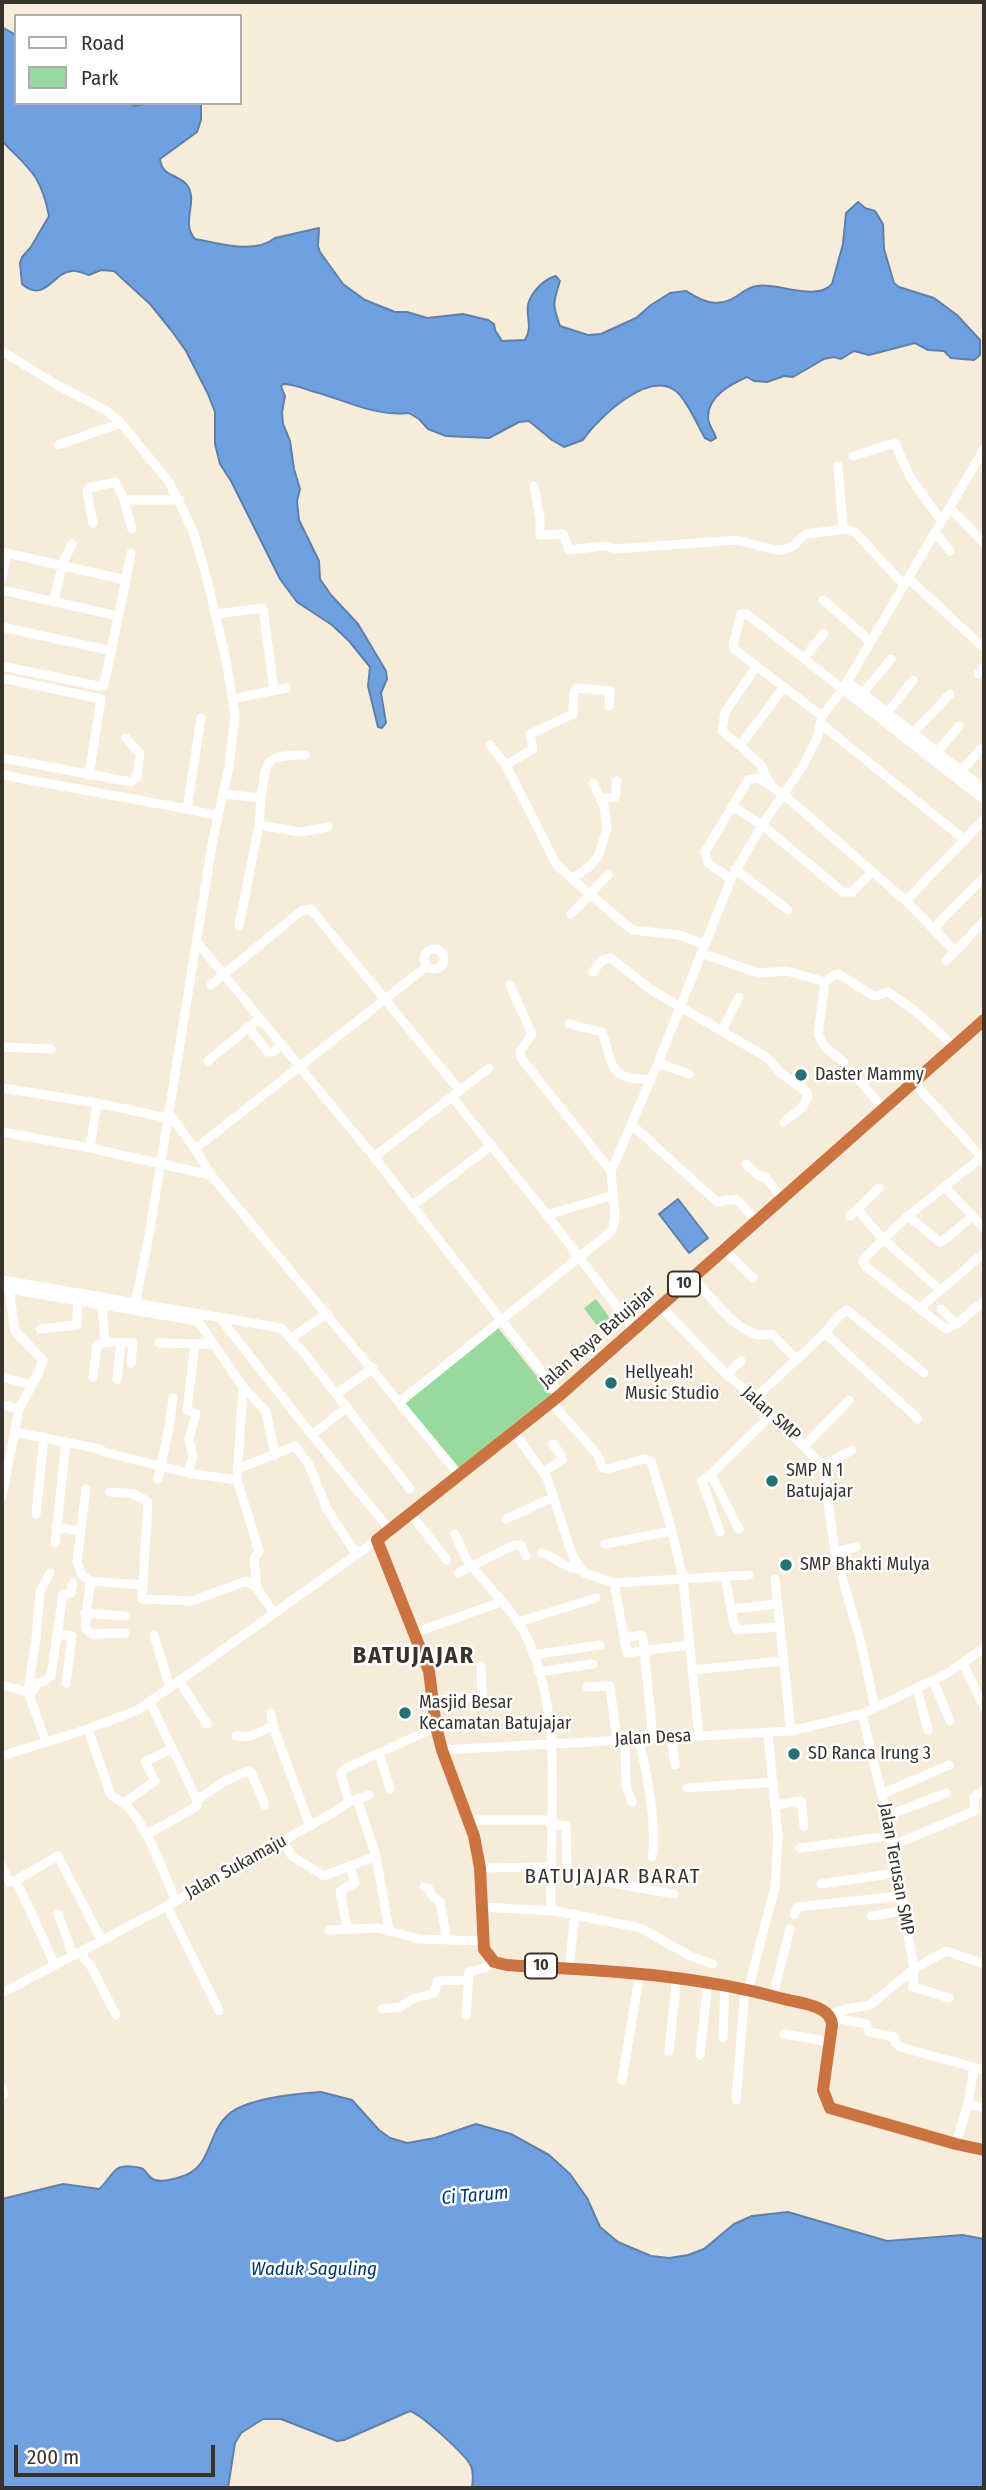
<!DOCTYPE html>
<html>
<head>
<meta charset="utf-8">
<style>
	body { margin:0 }
	#map { position:relative; width:986px; height:2490px; overflow:hidden; background:#f7ecd9; font-family:"Fira Sans Condensed",sans-serif }
	canvas { display:block }
	.frame { position:absolute; inset:0; border:4px solid #37332c; pointer-events:none }
	.legend { position:absolute; left:14px; top:14px; width:228px; height:91px; box-sizing:border-box; background:#fff; border:2px solid #afadab; margin:0; padding:9px 12px; list-style:none; font-size:21px; color:#37332c }
	.legend li { display:flex; align-items:center; gap:14px; height:35px }
	.legend b { width:35px; border:2px solid #afadab }
	.scale { position:absolute; left:14px; top:2445px; width:201px; height:32px; box-sizing:border-box; border:4px solid #37332c; border-top:0; padding-left:9px; font-size:21px; line-height:24px; white-space:nowrap; color:#37332c; -webkit-text-stroke:5px #fff; paint-order:stroke }
</style>
</head>
<body>
<div id="map">
<canvas width="986" height="2490"></canvas>
<div class="frame"></div>
<ul class="legend">
<li><b style="height:9px;background:#fff"></b>Road</li>
<li><b style="height:19px;background:#98d99d"></b>Park</li>
</ul>
<div class="scale">200 m</div>
</div>
<script>
const g = document.querySelector('canvas').getContext('2d');
g.lineJoin = 'round';
function fillPath(path, color) { g.fillStyle = color; g.fill(path, 'evenodd'); }
function trace(path, color, width, dash) { g.strokeStyle = color; g.lineWidth = width; g.lineCap = dash ? 'butt' : 'round'; g.setLineDash(dash || []); g.stroke(path); }
function drawText(font, color, halo, rows, align = 'center') {
  g.font = font + ' "Fira Sans Condensed",sans-serif'; g.lineWidth = 5; g.setLineDash([]); g.textBaseline = 'middle'; g.strokeStyle = halo; g.fillStyle = color; for (const [text, x, y, turn = 0] of rows) {
    g.save(); g.translate(x, y); g.rotate((+turn || 0) * Math.PI / 180); g.textAlign = isNaN(turn) ? turn : align; if (halo) g.strokeText(text, 0, 0); g.fillText(text, 0, 0); g.restore();
  }
}
fillPath(new Path2D(`
	M596 1299 613 1322 601 1331 584 1308Z
	M498 1328 551 1394 457 1469 403 1403Z`), '#98d99d');
const water = new Path2D(`
	M2 27 16 35V103H130L134 106 148 103H201V120L197 132 160 159C162 177 178 174 187 185 199 201 180 223 195 239 219 243 254 255 275 238L319 228 318 246 320 252 343 284 365 300 395 312H407L427 318 463 314 488 320 494 324 495 330 502 341 525 340C533 327 526 318 528 305 531 292 544 279 556 276L560 281C553 304 552 303 560 326L588 335 601 334 636 318 651 305 670 293 686 291C697 297 703 302 716 303 736 303 741 288 757 286 776 282 817 302 832 284L843 244 846 213 858 202 865 208 875 211 883 224 884 249 894 283 899 287 934 298 957 315 980 340V355L974 360 951 358 944 351 928 350 915 343 869 355 854 351 841 359 834 357 824 359 793 377 784 376 767 382 754 381 747 377C731 384 708 396 708 417 708 425 714 431 716 438L711 441 705 438C697 424 690 407 680 395 653 364 597 419 583 440L564 447 552 440 529 421 519 422 489 438 446 436 428 429 419 419 409 413C376 417 345 400 315 392 304 389 295 384 283 384L281 386 285 396 282 412 283 424 290 441 294 469 300 489 297 501 299 520 319 561 320 579 331 595 358 624 386 671 387 679 381 693 386 723 382 728 378 727 368 686 370 667 349 641 332 625 297 602 280 579 231 481 220 464 215 444V412L208 394 186 351 171 330 150 304 114 271 101 270 89 275C85 274 77 270 72 271 53 272 45 304 22 284L20 263 22 257 31 247 49 216C41 174 29 169 2 141Z
	M678 1199 708 1238 689 1253 659 1214Z
	M321 2092 352 2100 379 2130 390 2138 407 2143 435 2138 476 2124 511 2134 549 2155 570 2174 587 2198 600 2227 618 2242 651 2256 669 2258 688 2255 704 2249 734 2224 752 2216 788 2212 887 2241 962 2235 984 2239V2488H472C473 2481 474 2473 471 2466 466 2455 422 2415 410 2411L344 2440 337 2441 281 2419H263L241 2433 235 2443 228 2488H2V2199L63 2184 99 2189C106 2184 110 2174 117 2169 123 2165 137 2166 143 2169 147 2172 149 2178 155 2180 164 2183 178 2178 186 2175 212 2164 208 2132 228 2115 246 2098 297 2094 321 2092Z`);
fillPath(water, '#6fa1e1');
trace(water, '#5e80ab', 2);
trace(new Path2D(`
	M2 351 57 385 107 411 121 423 169 482 193 531 207 579 226 660 235 715 229 767 213 839 149 1236 135 1304
	M58 445 121 423
	M853 456 895 443 910 477 941 520
	M838 466 843 529
	M534 486 540 518V535L563 534 569 550 604 546 615 549 737 540 775 550H783L793 546 806 534 846 529 856 533 903 584
	M950 508 984 543
	M93 523 87 491 89 488 116 482 124 500
	M132 529 124 500H180
	M935 532 950 551
	M2 552 126 580 104 685 98 686 2 666
	M908 578 984 648
	M2 579 7 553
	M126 580 131 553
	M2 590 118 616
	M823 600 870 641
	M54 602 62 565 72 544
	M215 614 263 608 274 690
	M2 627 112 651
	M804 658 824 633
	M757 666 725 712 722 731 740 746 784 687
	M978 674 984 667
	M2 678 101 699 89 775
	M847 681 984 789
	M863 693 891 659
	M232 699 287 688
	M888 712 913 680
	M822 716 734 649 733 645 741 614H747L984 800
	M820 723 965 840
	M914 732 950 694
	M490 745 506 765 556 864 572 879 632 930 679 935 704 944
	M740 746 761 765 771 785
	M938 751 959 726
	M2 758 131 782 137 777 140 754 126 738
	M506 765 533 749 530 734 573 714 574 693 577 688 610 691 609 706
	M962 770 981 749
	M2 775 187 809 218 816
	M225 794 261 798 259 825 239 926
	M261 798C267 760 263 755 305 755
	M601 799 615 797 617 781
	M732 806 762 825 843 892H852L871 873
	M187 809 201 718
	M259 825 301 832 328 827
	M735 869 788 910
	M572 879 590 866 599 855 607 828 604 806 593 783
	M731 879 708 863 705 852 748 780 758 778 783 794 906 901 955 951
	M906 901 984 819
	M571 914 608 875
	M934 928 984 877
	M197 942 374 1157 560 1395
	M424 959a10 10 0 1 1 20 0a10 10 0 1 1-20 0Z
	M701 953 758 973 787 971 825 982 818 1034 825 1047 844 1062
	M946 961 984 921
	M593 972 602 960 611 958 650 989 766 1057 781 1073 807 1092C810 1105 793 1114 784 1122
	M825 982 834 975 839 974 870 994 875 996 888 992 914 1010 955 1047
	M211 985 301 911 311 909 460 1091
	M510 985 532 1034 520 1051 521 1058 611 1171
	M569 1024 602 1032C614 1065 607 1081 651 1079
	M248 1027 268 1052H273L282 1045
	M722 1030 739 997
	M2 1047 51 1049
	M208 1061 259 1019
	M658 1063 689 1074
	M850 1070 884 1109
	M913 1082 984 1160
	M2 1088 97 1103 168 1118
	M452 1097 547 1215 634 1329
	M169 1113 195 1149 211 1175 460 1476
	M632 1125 717 1202 736 1199 757 1221
	M2 1132 90 1148 211 1175
	M90 1148 97 1103
	M195 1149 427 966
	M374 1157 489 1068
	M982 1157 908 1216 864 1258 863 1262 865 1266 946 1329 959 1322 984 1301
	M746 1164 759 1176 765 1177 783 1199
	M945 1187 984 1228
	M412 1206 492 1145
	M857 1209 883 1239 939 1289
	M547 1215 614 1195
	M850 1216 879 1188
	M908 1216 940 1242 944 1240 973 1216
	M725 1250 753 1278
	M693 1277C710 1296 730 1325 755 1334 761 1336 766 1334 772 1334L796 1359
	M2 1280 281 1328 304 1353 410 1489
	M2 1288 198 1321 243 1387 266 1411 275 1455
	M102 1306 105 1342 133 1343 131 1363
	M660 1306 727 1375 755 1398 823 1466 835 1552 861 1643 875 1708
	M920 1308 984 1253
	M941 1309 956 1324
	M220 1318 312 1435 347 1407
	M40 1329 77 1325 78 1301
	M825 1333 918 1419
	M291 1338 328 1313
	M159 1343 211 1344
	M727 1375 741 1361
	M2 1377 32 1385
	M93 1377 97 1345 105 1342
	M117 1380 121 1342
	M243 1387 237 1480 259 1551 254 1559 257 1588
	M336 1394 373 1368
	M755 1398 825 1333 840 1315 847 1310 924 1373
	M400 1402 608 1234 613 1228 615 1216 611 1171 658 1063 731 879 762 825 801 769 817 739 822 716 843 689 984 449
	M551 1402 597 1454 603 1468 607 1469 644 1459 651 1461 672 1531 683 1579 699 1736
	M2 1405 19 1409
	M15 1432 100 1449 104 1452 188 1473 237 1480
	M514 1432 547 1478 573 1557 584 1573 614 1583 749 1575
	M312 1435 389 1529
	M805 1445 849 1400
	M823 1466 852 1450
	M237 1469 295 1446 309 1465 327 1509 357 1555
	M543 1472 562 1460 561 1455 553 1444
	M188 1473 193 1457 189 1439 196 1414 187 1410 195 1344
	M711 1474 702 1481 720 1532
	M158 1479 169 1428 173 1398
	M86 1489 77 1562 82 1575 90 1581C90 1597 84 1612 86 1629L92 1634 125 1633
	M110 1492 134 1494 148 1502 142 1599 192 1601 246 1581 257 1588 274 1613
	M2 1497 19 1409 38 1374 43 1360 15 1331 9 1289
	M410 1513 447 1560
	M36 1514 44 1437
	M506 1519 554 1497
	M56 1527 80 1531
	M739 1529 711 1474 772 1414
	M455 1534C459 1543 463 1555 469 1563 488 1587 515 1611 528 1640 566 1724 548 1822 551 1911
	M55 1543 66 1442
	M605 1544 672 1531
	M835 1552 856 1547
	M542 1553C557 1557 565 1570 581 1569
	M458 1573 514 1545H521L526 1556
	M725 1577 734 1624 737 1630 780 1627
	M775 1579 791 1731
	M90 1581 142 1585
	M614 1583 627 1653 689 1645
	M732 1609 777 1604
	M85 1613 125 1616
	M518 1622 596 1598
	M414 1633 501 1602
	M57 1634 72 1636 66 1683
	M154 1635 170 1688
	M624 1638 641 1635 643 1638 653 1739
	M533 1655 600 1645
	M963 1663 984 1707
	M692 1670 783 1661
	M538 1672 593 1664
	M179 1681 207 1724
	M933 1681 950 1721
	M2 1685 28 1692 46 1742
	M587 1687 610 1686 617 1741
	M917 1688 928 1730
	M28 1692 36 1638 40 1592 50 1573
	M30 1695 38 1683 45 1681 51 1676 63 1594 71 1593 73 1583
	M432 1700 480 1697 482 1694 481 1666
	M150 1702 197 1800
	M271 1713 273 1726
	M862 1714 887 1816 914 1969 913 1987 949 1998
	M88 1729 110 1793C114 1800 121 1800 127 1806 150 1831 162 1870 176 1901
	M236 1736 248 1737 273 1726 310 1826
	M671 1738 675 1765
	M639 1740C646 1769 658 1828 652 1857
	M625 1741 626 1786 632 1802
	M442 1750 791 1731 862 1714 948 1673 984 1648
	M379 1753 390 1789
	M2 1756 88 1729 138 1710 377 1540
	M687 1788 774 1782
	M882 1794 949 1765
	M357 1799 376 1856 389 1930
	M354 1800 369 1795
	M124 1803 155 1781 145 1762 171 1749
	M776 1805 801 1801 804 1826
	M887 1816 946 1793
	M469 1820H550
	M550 1824 566 1826 567 1875 674 1894
	M146 1835 194 1808 197 1806V1800L225 1781 248 1771 251 1772 265 1805
	M283 1842 292 1856 324 1876 376 1856
	M891 1846 975 1811 974 1797 984 1790
	M800 1848 890 1836
	M2 1866 9 1882 16 1880 55 1965
	M480 1868 549 1867
	M16 1880 58 1856 102 1941
	M821 1884 896 1873
	M424 1887 429 1889 432 1896 440 1902 447 1940
	M167 1906 219 2011
	M481 1907 555 1911 641 1928 690 1956 713 1964
	M58 1914 73 1955
	M794 1915 798 1907 900 1896
	M871 1916 903 1911
	M347 1928 340 1891 355 1883 350 1866
	M329 1930 378 1928 420 1939 482 1941
	M80 1952 92 1968 116 2015
	M569 1968 575 1914
	M748 1990 775 1887 778 1836 768 1734
	M2 1993 167 1906 334 1812 349 1802 341 1775 344 1769 436 1727
	M773 1996 790 1929
	M382 2009 400 2007 412 1999 434 1993 438 1981 468 1980
	M466 2015 469 1972 484 1968 494 1962
	M829 2015 846 2009 870 2005 914 1969 946 1951 984 1964
	M832 2025 840 2019 866 2024 869 2032 894 2037 895 2042 900 2047 984 2070
	M784 2034 830 2042
	M723 2038 725 1984
	M669 2051 677 1976
	M700 2055 708 1981
	M622 2080 640 1972
	M2 2088 4 2094
	M736 2100 745 1989
	M968 2104 984 2108
	M956 2144 968 2104 974 2067`), '#fff', 9);
trace(new Path2D(`
	M984 1020 560 1395 377 1540 429 1671 436 1727 442 1750 474 1836 480 1868 484 1949 494 1962 507 1965C604 1971 688 1973 784 1999 799 2003 831 2005 832 2025L823 2090 830 2108 956 2144 984 2150`), '#cb7442', 12);
for (const [x, y, r, color] of [
	[801,1075,7,"#267175"],
	[611,1383,7,"#267175"],
	[772,1481,7,"#267175"],
	[786,1565,7,"#267175"],
	[405,1713,7,"#267175"],
	[794,1754,7,"#267175"]
]) { const dot = new Path2D(); dot.arc(x, y, r, 0, 2 * Math.PI); g.fillStyle = color; g.fill(dot); trace(dot, '#fff', 2.5); }
for (const [x, y, w] of [
	[684,1284,32],
	[541,1966,32]
]) { const box = new Path2D(); box.roundRect(x - w / 2, y - 12.5, w, 25, 5); g.fillStyle = '#fff'; g.fill(box); trace(box, '#37332c', 2); }
drawText('bold 16px', '#37332c', null, [
	["10",684,1284],
	["10",541,1966]
]);
drawText('18px', '#37332c', '#fff', [
	["Daster Mammy",815,1075],
	["Hellyeah!",625,1373],
	["Music Studio",625,1394],
	["SMP N 1",786,1471],
	["Batujajar",786,1492],
	["SMP Bhakti Mulya",800,1565],
	["Masjid Besar",419,1703],
	["Kecamatan Batujajar",419,1724],
	["SD Ranca Irung 3",808,1754]
], 'left');
drawText('18px', '#37332c', '#fff', [
	["Jalan Raya Batujajar",598,1337,-41],
	["Jalan SMP",771,1414,42],
	["Jalan Desa",653,1738,-3],
	["Jalan Sukamaju",236,1867,-29],
	["Jalan Terusan SMP",896,1869,80]
]);
drawText('italic 19px', '#003770', '#fff', [
	["Ci Tarum",475,2196,-5],
	["Waduk Saguling",314,2270]
]);
g.letterSpacing = '2px';
drawText('21px', '#37332c', '#fff', [
	["BATUJAJAR BARAT",613,1877]
]);
g.letterSpacing = '0px';
g.letterSpacing = '2px';
drawText('bold 24px', '#37332c', '#fff', [
	["BATUJAJAR",414,1656]
]);
g.letterSpacing = '0px';
</script>
</body>
</html>
